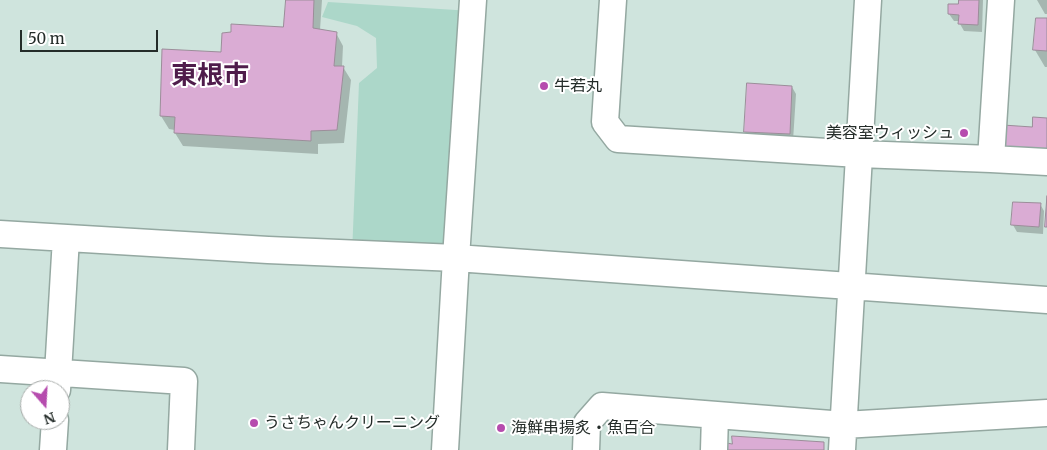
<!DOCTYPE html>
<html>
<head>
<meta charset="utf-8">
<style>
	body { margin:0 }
	#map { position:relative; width:1047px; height:450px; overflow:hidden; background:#cfe4dd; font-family:Merriweather,serif }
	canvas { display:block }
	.north { position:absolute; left:20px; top:380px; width:50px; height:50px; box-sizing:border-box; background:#fff; border:1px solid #a7aba9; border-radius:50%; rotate:161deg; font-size:14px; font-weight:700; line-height:20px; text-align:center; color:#242c29 }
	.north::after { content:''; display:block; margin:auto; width:18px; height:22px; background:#b64cae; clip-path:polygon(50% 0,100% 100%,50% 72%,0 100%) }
	.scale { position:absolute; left:20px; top:30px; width:138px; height:22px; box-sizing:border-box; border:2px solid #242c29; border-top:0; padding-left:6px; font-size:15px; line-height:18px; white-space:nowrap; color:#242c29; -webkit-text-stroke:4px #fff; paint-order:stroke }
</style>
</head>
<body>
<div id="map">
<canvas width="1047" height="450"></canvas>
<div class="north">N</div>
<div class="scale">50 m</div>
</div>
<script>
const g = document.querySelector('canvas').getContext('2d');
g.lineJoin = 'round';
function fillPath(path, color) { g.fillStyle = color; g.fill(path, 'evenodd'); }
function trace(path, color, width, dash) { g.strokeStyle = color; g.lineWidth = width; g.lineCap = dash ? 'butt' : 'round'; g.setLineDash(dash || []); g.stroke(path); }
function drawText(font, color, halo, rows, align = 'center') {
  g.font = font + ' Merriweather,"Noto Sans JP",serif'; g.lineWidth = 4; g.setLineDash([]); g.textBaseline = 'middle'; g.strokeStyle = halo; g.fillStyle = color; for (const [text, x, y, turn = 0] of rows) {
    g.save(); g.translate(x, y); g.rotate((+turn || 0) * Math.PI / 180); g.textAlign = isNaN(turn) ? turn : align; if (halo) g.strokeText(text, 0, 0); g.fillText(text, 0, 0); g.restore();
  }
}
fillPath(new Path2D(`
	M328 2 472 11 456 258 352 254 359 83 377 68 376 38 357 26 322 17Z`), '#acd7c9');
fillPath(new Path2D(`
	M287 0H322L320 30 336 33 343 46 342 67H343L351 80 344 143 318 144V154L183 146 175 133V130L169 129 161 116 222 54 284 28Z
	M960 0H983L982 32 964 31 960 24V21H954L949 14 960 6Z
	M1037 0H1047V14H1045Z
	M1047 20V67H1045L1035 50Z
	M792 87 796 94 793 141 750 139 745 132Z
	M1040 204 1044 211 1043 234 1017 232 1013 225Z`), '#0003');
const building = new Path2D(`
	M286 0H314L313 28 337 32 334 66H344L337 130 311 131V141L174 133 175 117 160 116 162 49 221 52 222 33 231 32V24L283 27Z
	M959 0H979L978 25 958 24 959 15 948 14V4H958Z
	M1036 18H1047V51L1033 50Z
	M747 83 792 86 790 134 744 132Z
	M1033 117 1047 118V152L1001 150 1003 125 1032 127Z
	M1047 196V227H1045Z
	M1013 202 1041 203 1039 227 1011 225Z
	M732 436 824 442V450H726L727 443 732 444Z`);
fillPath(building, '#daacd4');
trace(building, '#9b8d99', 1);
const minor = new Path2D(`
	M613 0 605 122 618 139 859 154 991 159
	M1001 0 991 159 1047 162
	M0 234 268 250 456 258 1047 300
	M0 369 184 381 181 450
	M57 390 66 238
	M53 450 55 420
	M445 450 456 258 473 0
	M586 450 587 423 602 406 844 425 1047 413
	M714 450 715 415
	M842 450 868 0`);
trace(minor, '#94a8a1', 29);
trace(minor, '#fff', 26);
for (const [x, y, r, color] of [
	[544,86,5,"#b64cae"],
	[964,133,5,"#b64cae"],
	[254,423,5,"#b64cae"],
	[501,428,5,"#b64cae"]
]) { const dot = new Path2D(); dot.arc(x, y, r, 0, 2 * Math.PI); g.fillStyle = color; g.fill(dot); trace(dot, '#fff', 2); }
drawText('16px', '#242c29', '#fff', [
	["牛若丸",554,86],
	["美容室ウィッシュ",954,133,"right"],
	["うさちゃんクリーニング",264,423],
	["海鮮串揚炙・魚百合",511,428]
], 'left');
drawText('bold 26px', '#4f1c4b', '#fff', [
	["東根市",210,77]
]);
</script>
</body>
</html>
